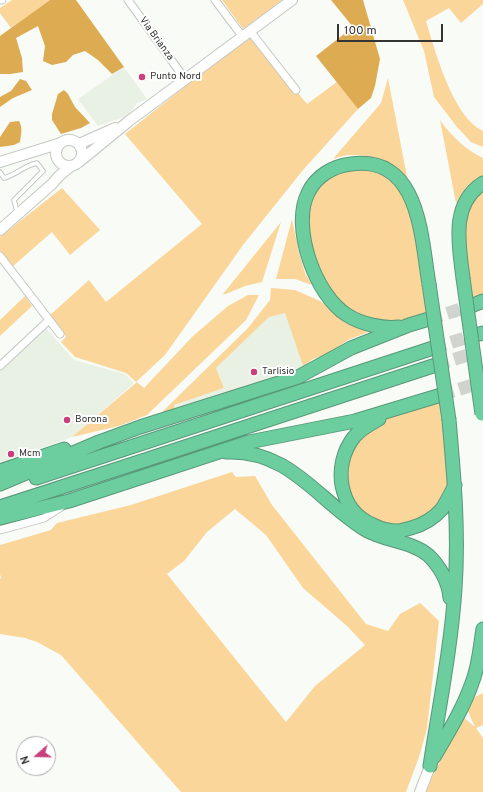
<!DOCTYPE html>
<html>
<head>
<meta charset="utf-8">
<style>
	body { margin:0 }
	#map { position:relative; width:483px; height:792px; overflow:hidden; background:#f8fbf6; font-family:Overpass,sans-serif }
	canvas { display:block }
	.north { position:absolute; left:16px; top:736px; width:40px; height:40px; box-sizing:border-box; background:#fff; border:1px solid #aeaead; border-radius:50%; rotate:250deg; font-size:11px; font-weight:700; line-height:16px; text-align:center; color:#343533 }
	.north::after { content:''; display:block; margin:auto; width:14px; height:18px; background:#c9407c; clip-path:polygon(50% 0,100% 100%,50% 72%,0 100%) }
	.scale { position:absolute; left:337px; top:24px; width:106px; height:18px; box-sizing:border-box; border:2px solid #343533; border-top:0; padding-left:5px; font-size:12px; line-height:14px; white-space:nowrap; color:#343533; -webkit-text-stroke:3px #fff; paint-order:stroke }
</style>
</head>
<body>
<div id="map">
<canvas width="483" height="792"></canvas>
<div class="north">N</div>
<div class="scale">100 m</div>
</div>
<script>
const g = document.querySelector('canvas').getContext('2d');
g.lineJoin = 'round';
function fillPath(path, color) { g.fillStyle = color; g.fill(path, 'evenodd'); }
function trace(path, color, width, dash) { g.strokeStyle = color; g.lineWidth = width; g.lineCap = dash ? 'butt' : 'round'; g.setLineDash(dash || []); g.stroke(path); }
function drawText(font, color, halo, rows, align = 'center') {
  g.font = font + ' Overpass,sans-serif'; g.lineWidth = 4; g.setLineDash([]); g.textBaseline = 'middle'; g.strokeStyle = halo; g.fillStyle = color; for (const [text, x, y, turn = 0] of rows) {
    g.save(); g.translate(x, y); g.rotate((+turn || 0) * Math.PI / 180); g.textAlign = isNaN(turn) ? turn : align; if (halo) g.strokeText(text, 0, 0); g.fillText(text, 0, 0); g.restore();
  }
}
fillPath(new Path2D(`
	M124 67 147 99 137 103 129 115 98 126 78 99Z
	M285 312 304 369 175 411 174 405 224 388 216 368 269 317Z
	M46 328 74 360 125 374 134 383 72 437 0 463V371Z`), '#e9f1e5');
fillPath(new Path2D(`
	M12 0H50L11 28 0 13V8Z
	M222 0H282L243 29Z
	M403 0H483V4L461 23 449 8 426 21C435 51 453 117 483 131V147L471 142 457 127 434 97 424 51Z
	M250 35 307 104 337 82 358 109 303 170 243 245 165 355 136 382 126 373 75 357 61 342 66 337 49 316 89 280 106 302 202 224 125 134Z
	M388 78 408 182C398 161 373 155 352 155 346 155 339 157 333 159L381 103Z
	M440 120C452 137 465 149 483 158V176L466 188 456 203Z
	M356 166 388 176 400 187 414 224 428 314 405 321 378 322 348 311 325 286 307 237 306 204 325 177Z
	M483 186V296L470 301 461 253 464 213Z
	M62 188 100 230 70 255 52 232 12 267 0 251V237Z
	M292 219 299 253 305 273 312 285 295 279H276Z
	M281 222 262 282 245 286 226 294H223Z
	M271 288 295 290 320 301 350 323 376 329 348 340 327 354 313 359 303 366 285 313 269 317 216 368 224 388 174 405 175 411 158 416 248 328 270 300Z
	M248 295H259L246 320 147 415 119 426 72 437 137 382 144 388 193 336 228 306Z
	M25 296 32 306 0 336V320Z
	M442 401 449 474 447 490 444 498 429 516 410 525 387 526 360 512 345 484 348 453 374 425 388 418Z
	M232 472 236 477 255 476 272 505 366 624 388 631 400 614 420 603 439 621 427 728 420 754 406 792H181L61 655 37 642 25 638 0 634V579L1 578 0 574V545L51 530 57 523 131 505ZM235 509 266 535 303 588 347 626 365 645 315 686 286 722 167 574 184 561 207 532Z
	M483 693V725L476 728 483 738V792H426L432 777 463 717 475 727 466 707 475 697Z`), '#fbd69a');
fillPath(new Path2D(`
	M50 0H76L124 67 112 74 98 60 85 51 73 55 66 62 52 65 43 61 45 46 38 26 16 38 22 58 23 72 10 74H0V36Z
	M331 0H363L380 59 375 86 371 98 358 109 316 56 353 27Z
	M20 79 26 81 32 90 13 98 0 107V97L11 91Z
	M64 90 68 94 75 107 90 123 81 128 61 134 52 120V114L58 94Z
	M19 121C23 128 21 134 20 142L14 145 0 147V137L10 122Z`), '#ddab52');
trace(new Path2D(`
	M429 319 471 306
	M433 348 475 335
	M436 365 478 352
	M441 395 482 382`), '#d1d3cf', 13, [13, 6]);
const lane = new Path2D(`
	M0 172 4 178C18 174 23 166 37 163L43 171 14 200 17 212`);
const street = new Path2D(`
	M0 0H2
	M128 0 185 79
	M215 0 242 36
	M250 31 296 90
	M0 256 60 334
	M0 366 49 320
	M0 530 44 518 61 507`);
const secondary = new Path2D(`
	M56 153a13 13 0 1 1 26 0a13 13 0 1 1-26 0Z
	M79 144 115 128
	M0 162 61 143
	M79 162 129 121 292 0
	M0 230 52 184 59 176 71 166
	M420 792 430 766`);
const highway = new Path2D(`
	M463 278C459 245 450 204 483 183
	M471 306 483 301
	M399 327C383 329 361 324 347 315 315 295 291 227 308 193 316 176 333 166 351 164 420 155 421 237 429 284
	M475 335 483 333
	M379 419C370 424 360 429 354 437 332 465 338 510 373 525 381 529 390 531 399 531 403 530 407 529 411 528 422 525 434 518 442 509 447 501 451 493 455 485
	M226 452C290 449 318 501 366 530 385 541 411 541 428 555 439 565 449 582 450 598
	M0 471 64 449
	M36 478 433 348
	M0 484 99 442 140 427 298 377 351 348 409 325 429 319
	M0 507 136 463 436 365
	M0 518 69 501 249 442 355 421 441 395
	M434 757C448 733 463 709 472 683 479 666 480 647 483 629
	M430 766C439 707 451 648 455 589 459 532 454 476 449 420`);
trace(lane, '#c4c7c2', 5.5);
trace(street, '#c4c7c2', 9);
trace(secondary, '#c4c7c2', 12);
trace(highway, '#589879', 15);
trace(lane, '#fff', 3.5);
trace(street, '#fff', 7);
trace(secondary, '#fff', 10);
trace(highway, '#6cce9f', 13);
const highwayBridge = new Path2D(`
	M463 278 482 414
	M429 284 449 420`);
trace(highwayBridge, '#589879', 15, []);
trace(highwayBridge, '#6cce9f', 13);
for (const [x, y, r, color] of [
	[142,77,4,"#c9407c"],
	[254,372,4,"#c9407c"],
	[67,420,4,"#c9407c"],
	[11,454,4,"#c9407c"]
]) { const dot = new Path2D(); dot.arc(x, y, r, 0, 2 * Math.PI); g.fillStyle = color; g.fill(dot); trace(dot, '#fff', 1.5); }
drawText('10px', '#343533', '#fff', [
	["Via Brianza",156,39,54]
]);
drawText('10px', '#343533', '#fff', [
	["Punto Nord",150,77],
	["Tarlisio",262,372],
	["Borona",75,420],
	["Mcm",19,454]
], 'left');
</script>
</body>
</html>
